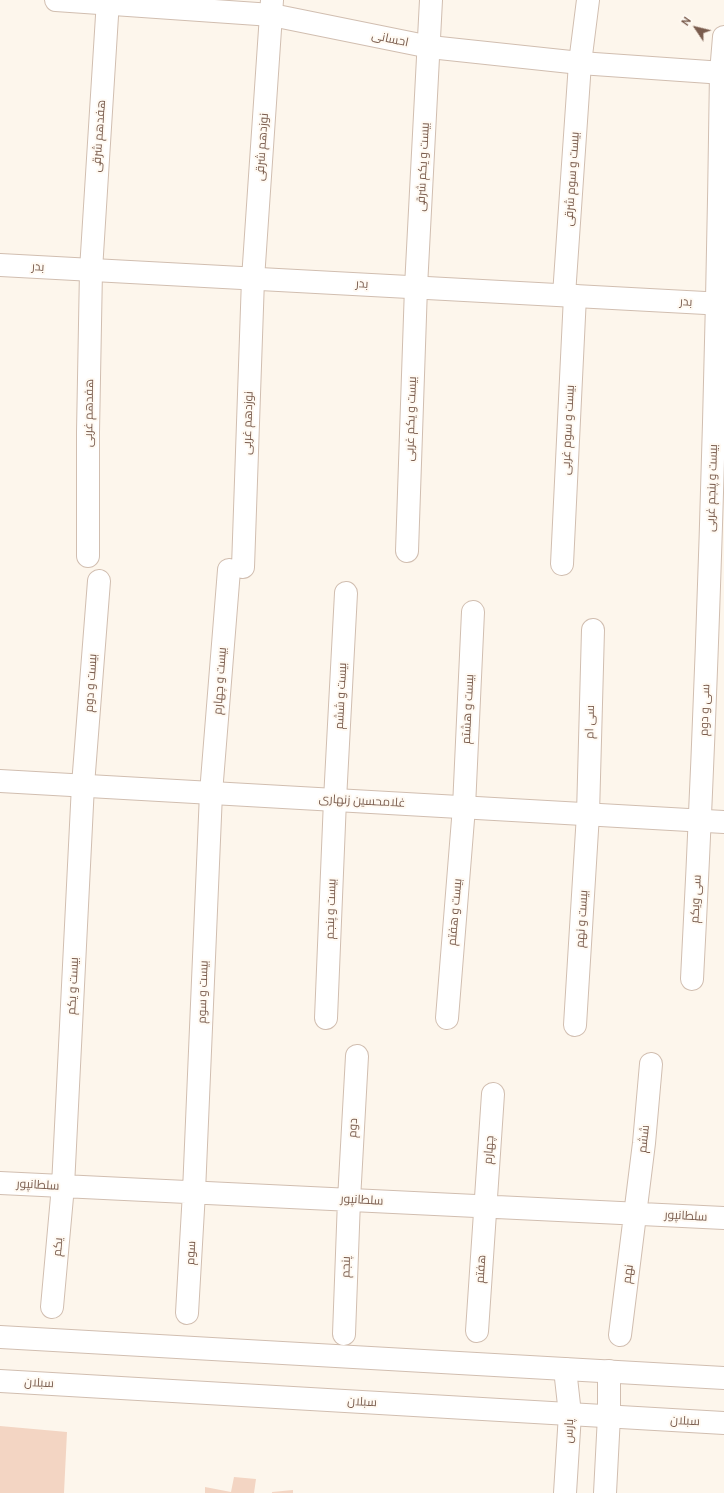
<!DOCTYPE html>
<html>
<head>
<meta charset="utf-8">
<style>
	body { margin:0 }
	#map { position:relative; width:724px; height:1493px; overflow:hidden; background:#fdf6ec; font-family:Cabin,sans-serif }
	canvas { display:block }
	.north { position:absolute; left:676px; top:8px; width:40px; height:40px; -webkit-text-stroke:3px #fffaf3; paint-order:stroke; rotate:305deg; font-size:11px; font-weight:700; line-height:16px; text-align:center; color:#7a5c4d }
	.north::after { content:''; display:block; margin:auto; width:14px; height:18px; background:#7a5c4d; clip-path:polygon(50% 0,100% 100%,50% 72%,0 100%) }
</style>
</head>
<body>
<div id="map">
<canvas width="724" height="1493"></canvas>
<div class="north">N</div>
</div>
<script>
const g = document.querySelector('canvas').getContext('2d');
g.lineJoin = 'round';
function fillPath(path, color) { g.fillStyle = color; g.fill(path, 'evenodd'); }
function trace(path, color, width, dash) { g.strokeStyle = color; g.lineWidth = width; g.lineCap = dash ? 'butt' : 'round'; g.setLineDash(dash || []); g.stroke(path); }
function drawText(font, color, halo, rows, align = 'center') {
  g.font = font + ' Cabin,Cairo,sans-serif'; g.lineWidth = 4; g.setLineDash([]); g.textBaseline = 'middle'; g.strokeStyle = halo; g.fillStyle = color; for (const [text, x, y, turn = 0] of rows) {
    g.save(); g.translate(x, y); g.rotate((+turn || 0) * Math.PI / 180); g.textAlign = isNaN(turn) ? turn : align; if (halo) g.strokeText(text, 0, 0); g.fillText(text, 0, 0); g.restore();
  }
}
fillPath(new Path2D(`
	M0 1426 67 1432 64 1493H0Z
	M234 1477 256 1479 254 1493H205V1487L231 1492Z
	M293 1490V1493H272V1492Z`), '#f3d5c3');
const minor = new Path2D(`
	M564 295 580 63 588 0
	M407 551 416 287 431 0
	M88 556V432L91 270 108 0
	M562 564 575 296
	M243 567 253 279 272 0
	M692 979C708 677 717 375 721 73L724 37
	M326 1018 335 800 346 593
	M447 1018 464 807 473 612
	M575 1025 588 814 593 630
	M0 1183 724 1218
	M52 1307 63 1186 83 785 99 581
	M187 1313 194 1192 211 793 229 570
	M477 1331 493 1094
	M344 1334 349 1200 357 1056
	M620 1335 644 1143 651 1064
	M565 1369 570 1414 565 1493
	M605 1493 609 1416V1371`);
const tertiary = new Path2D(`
	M56 0 272 15 430 47 580 63 724 73
	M0 265 724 304
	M0 781 724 822
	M0 1337 724 1378
	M0 1381 724 1423`);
trace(minor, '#d1beb0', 24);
trace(tertiary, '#d1beb0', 24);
trace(minor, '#fff', 22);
trace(tertiary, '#fff', 22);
drawText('12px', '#7a5c4d', '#fffaf3', [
	["احسانی",390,39,12],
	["هفدهم شرقی",99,136,-86],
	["نوزدهم شرقی",262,147,-86],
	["بیست و یکم شرقی",423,167,-87],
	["بیست و سوم شرقی",572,179,-86],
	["بدر",38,267,3],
	["بدر",362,284,3],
	["بدر",686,302,3],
	["هفدهم غربی",89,413,-89],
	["بیست و یکم غربی",411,419,-88],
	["نوزدهم غربی",248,423,-88],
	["بیست و سوم غربی",568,430,-87],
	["بیست و پنجم غربی",712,488,-88],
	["بیست و چهارم",220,681,-86],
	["بیست و دوم",91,683,-86],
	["بیست و ششم",341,696,-87],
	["بیست و هشتم",468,709,-87],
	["سی و دوم",705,710,-88],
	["سی ام",590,722,-89],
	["غلامحسین زنهاری",362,801,3],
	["سی ویکم",696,899,-87],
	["بیست و پنجم",331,909,-88],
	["بیست و هفتم",455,912,-85],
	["بیست و نهم",582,919,-86],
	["بیست و یکم",73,986,-87],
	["بیست و سوم",203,992,-88],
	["دوم",353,1128,-87],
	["ششم",644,1139,-84],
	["چهارم",489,1150,-86],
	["سلطانپور",38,1185,3],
	["سلطانپور",362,1200,3],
	["سلطانپور",686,1216,3],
	["یکم",58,1247,-85],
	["سوم",191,1253,-87],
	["پنجم",346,1267,-88],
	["هفتم",481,1269,-86],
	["نهم",628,1274,-82],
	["سبلان",39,1383,3],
	["سبلان",362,1402,3],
	["سبلان",685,1421,3],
	["پارس",569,1431,-87]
]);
</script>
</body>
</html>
